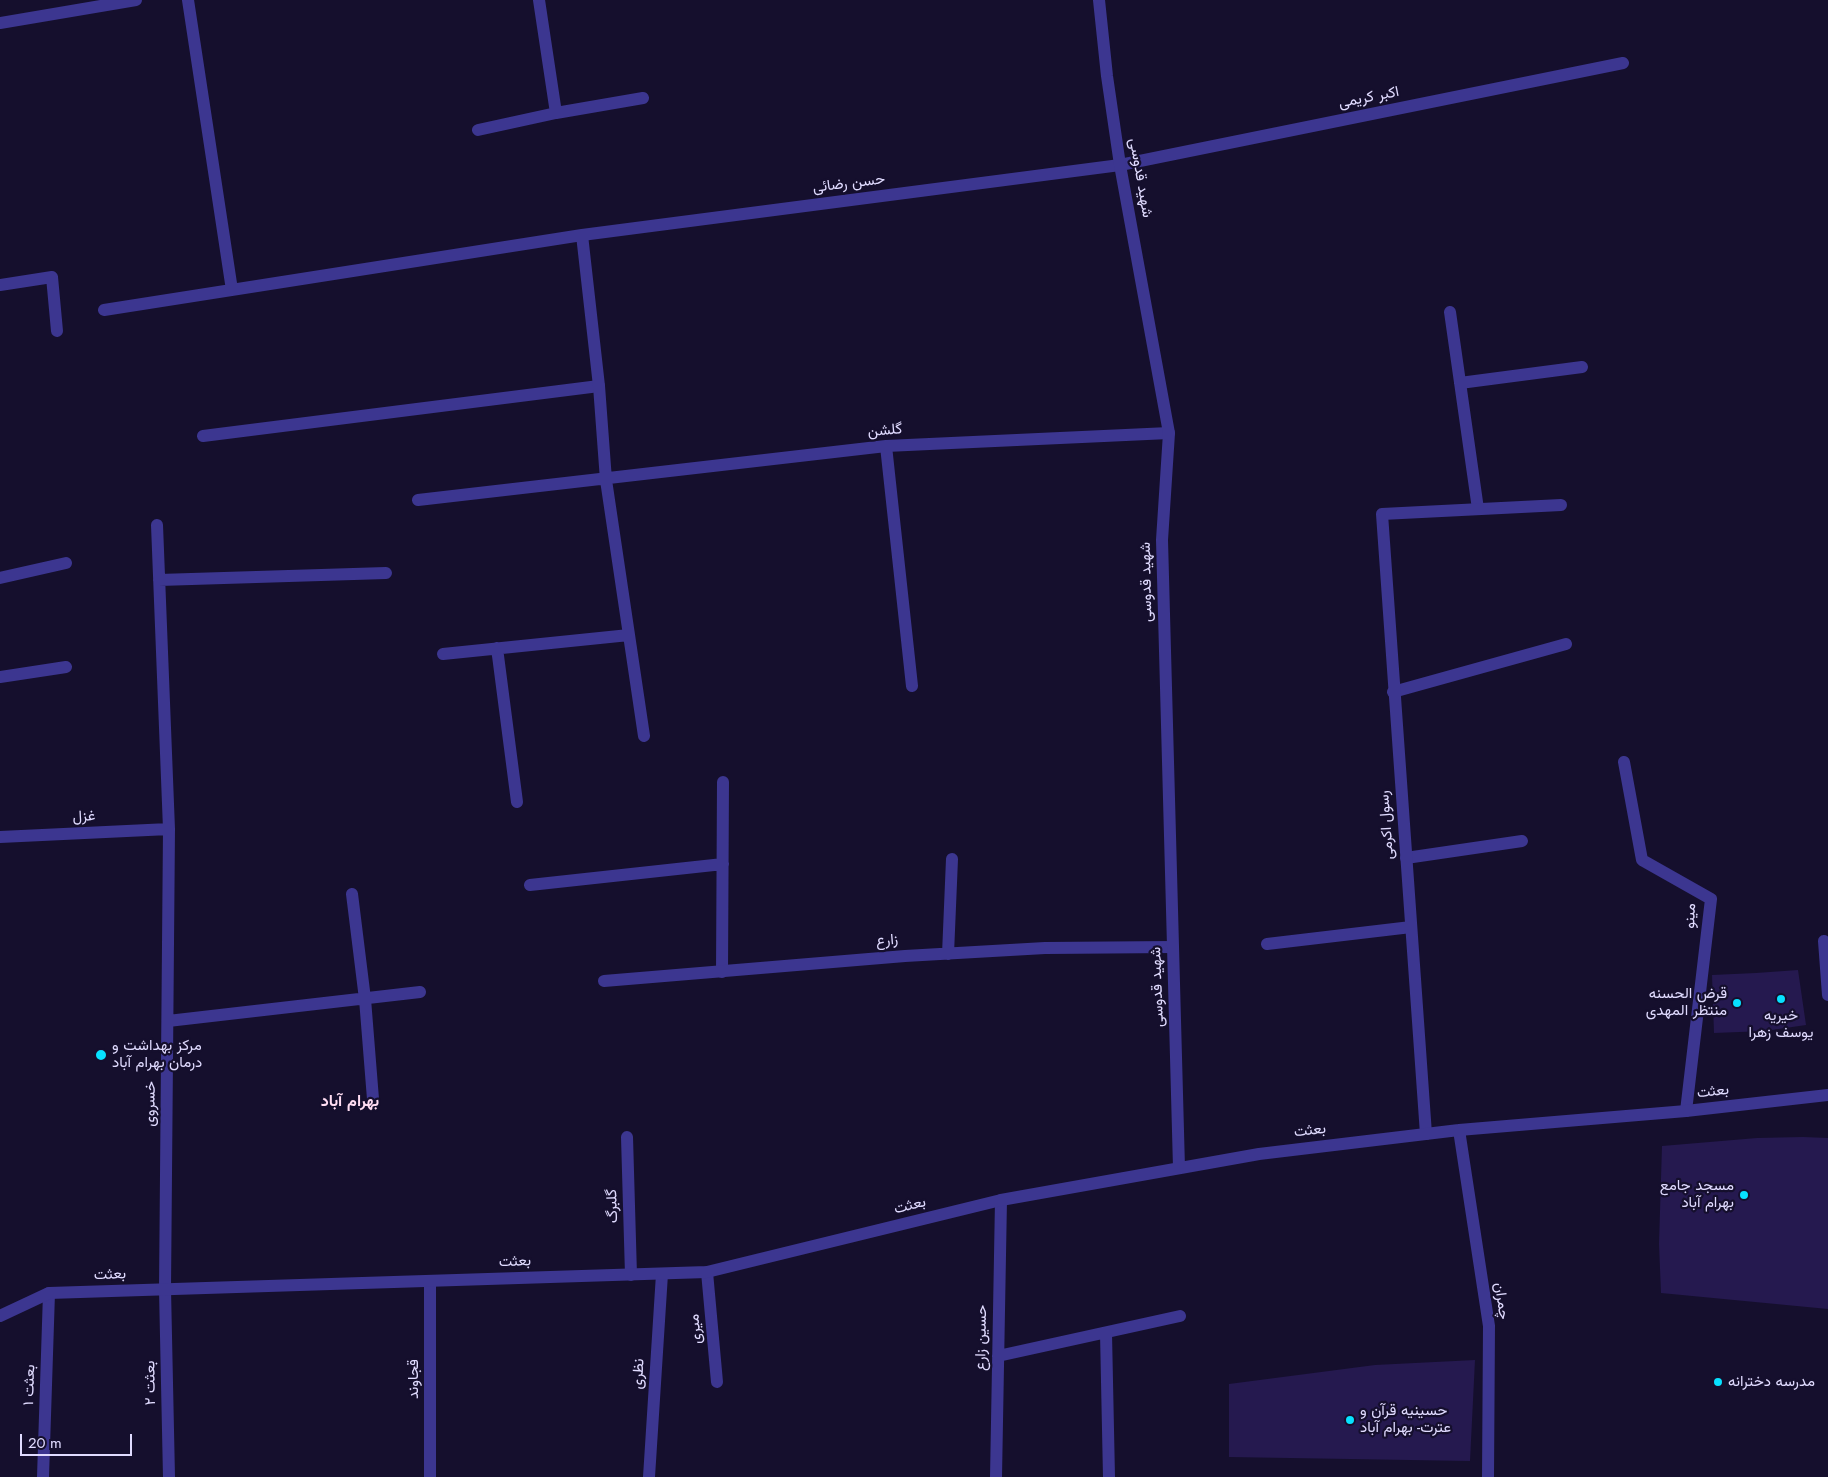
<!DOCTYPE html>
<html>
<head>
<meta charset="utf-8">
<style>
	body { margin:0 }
	#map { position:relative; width:1828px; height:1477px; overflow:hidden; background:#150f2d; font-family:Jost,sans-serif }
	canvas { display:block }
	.scale { position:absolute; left:20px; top:1434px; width:112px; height:22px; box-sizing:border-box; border:2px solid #e0dbff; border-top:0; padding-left:6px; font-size:15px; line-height:18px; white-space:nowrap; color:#e0dbff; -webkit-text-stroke:4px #150f2d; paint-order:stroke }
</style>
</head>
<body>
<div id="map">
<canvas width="1828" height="1477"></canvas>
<div class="scale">20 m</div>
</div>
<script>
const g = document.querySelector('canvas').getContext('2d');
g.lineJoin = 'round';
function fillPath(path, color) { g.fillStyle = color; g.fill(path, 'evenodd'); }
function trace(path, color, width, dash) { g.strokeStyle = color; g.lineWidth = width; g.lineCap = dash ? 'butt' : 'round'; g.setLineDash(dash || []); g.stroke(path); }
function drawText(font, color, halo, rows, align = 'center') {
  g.font = font + ' Jost,Vazirmatn,sans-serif'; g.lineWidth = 4.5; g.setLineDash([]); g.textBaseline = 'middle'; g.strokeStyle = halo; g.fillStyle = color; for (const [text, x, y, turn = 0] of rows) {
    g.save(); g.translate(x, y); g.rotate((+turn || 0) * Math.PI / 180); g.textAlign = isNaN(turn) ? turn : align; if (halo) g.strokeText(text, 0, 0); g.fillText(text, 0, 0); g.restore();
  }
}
fillPath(new Path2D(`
	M1798 970 1806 1025 1765 1031 1714 1033 1712 975 1756 973Z
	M1803 1137 1828 1138V1309L1661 1293 1659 1244 1662 1146 1757 1138Z
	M1475 1360 1470 1461 1229 1457V1384L1375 1365Z`), '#25194f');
trace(new Path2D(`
	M539 0 556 113
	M478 130 556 113 643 98
	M1450 312 1478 509
	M1460 383 1582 367
	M203 436 599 386
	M1393 692 1566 644
	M1406 858 1522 841
	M530 885 723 864
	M722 972 723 782`), '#3c3690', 12);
trace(new Path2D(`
	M188 0 232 290
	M0 23 136 0
	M582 235 599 386 606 480 644 736
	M0 285 52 277 57 331
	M104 310 582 235 1120 165 1623 63
	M886 446 912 686
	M418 500 886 446 1169 433
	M157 525 169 829 165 1289 169 1477
	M0 578 66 563
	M159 580 386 573
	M497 648 517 802
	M443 654 629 635
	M0 677 66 667
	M1624 762 1642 860 1711 899 1686 1111
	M0 837 169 829
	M352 894 365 999 373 1099
	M1824 941 1828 995
	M1267 944 1411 927
	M948 954 952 859
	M604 981 905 956 1045 948 1173 947
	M168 1021 420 992
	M1426 1134 1382 514 1561 505
	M627 1137 631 1275
	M707 1272 717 1382
	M430 1281V1477
	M1106 1333 1109 1477
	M998 1356 1180 1316
	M43 1477 49 1293
	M649 1477 662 1274
	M996 1477 1001 1200`), '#3c3690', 12);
trace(new Path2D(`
	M1099 0 1107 76 1120 165 1169 433 1162 540 1179 1168
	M1459 1130 1489 1326 1488 1477
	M0 1316 49 1293 707 1272 1001 1200 1259 1154 1459 1130 1686 1111 1828 1095`), '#3c3690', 12);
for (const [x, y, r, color] of [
	[1781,999,5,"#07e1ff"],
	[1737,1003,5,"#07e1ff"],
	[101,1055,6,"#07e1ff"],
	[1744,1195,5,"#07e1ff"],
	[1718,1382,5,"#07e1ff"],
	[1350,1420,5,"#07e1ff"]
]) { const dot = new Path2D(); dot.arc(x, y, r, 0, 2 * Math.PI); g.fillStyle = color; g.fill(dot); trace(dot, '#150f2d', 2); }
drawText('15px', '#e0dbff', '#150f2d', [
	["اکبر کریمی",1369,98,-11],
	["شهید قدوسی",1140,178,80],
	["حسن رضائی",849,184,-7],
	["گلشن",885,431,-5],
	["شهید قدوسی",1147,582,-91],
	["غزل",84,817,-3],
	["رسول اکرمی",1387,825,-94],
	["مینو",1691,916,-87],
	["زارع",887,941,-5],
	["شهید قدوسی",1158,987,-92],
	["بعثت",1713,1092,-7],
	["خسروی",151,1104,-89],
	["بعثت",1310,1131,-7],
	["گلبرگ",613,1206,-92],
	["بعثت",910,1206,-14],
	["بعثت",515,1262,-2],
	["بعثت",110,1275,-2],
	["چمران",1501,1301,82],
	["میری",696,1329,-95],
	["حسین زارع",982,1338,-89],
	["نظری",639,1374,-87],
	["قجاوند",414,1379,-90],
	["بعثت ۲",151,1383,-91],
	["بعثت ۱",30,1385,-88]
]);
drawText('15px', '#e0dbff', '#150f2d', [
	["قرض الحسنه",1727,994,"right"],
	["منتظر المهدی",1727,1011,"right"],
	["خیریه",1781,1016,"center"],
	["یوسف زهرا",1781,1033,"center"],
	["مرکز بهداشت و",112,1046],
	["درمان بهرام آباد",112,1063],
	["مسجد جامع",1734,1186,"right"],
	["بهرام آباد",1734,1203,"right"],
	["مدرسه دخترانه",1728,1382],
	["حسینیه قرآن و",1360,1411],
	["عترت- بهرام آباد",1360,1428]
], 'left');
drawText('bold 16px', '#ffddf2', '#150f2d', [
	["بهرام آباد",350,1102]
]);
</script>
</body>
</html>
